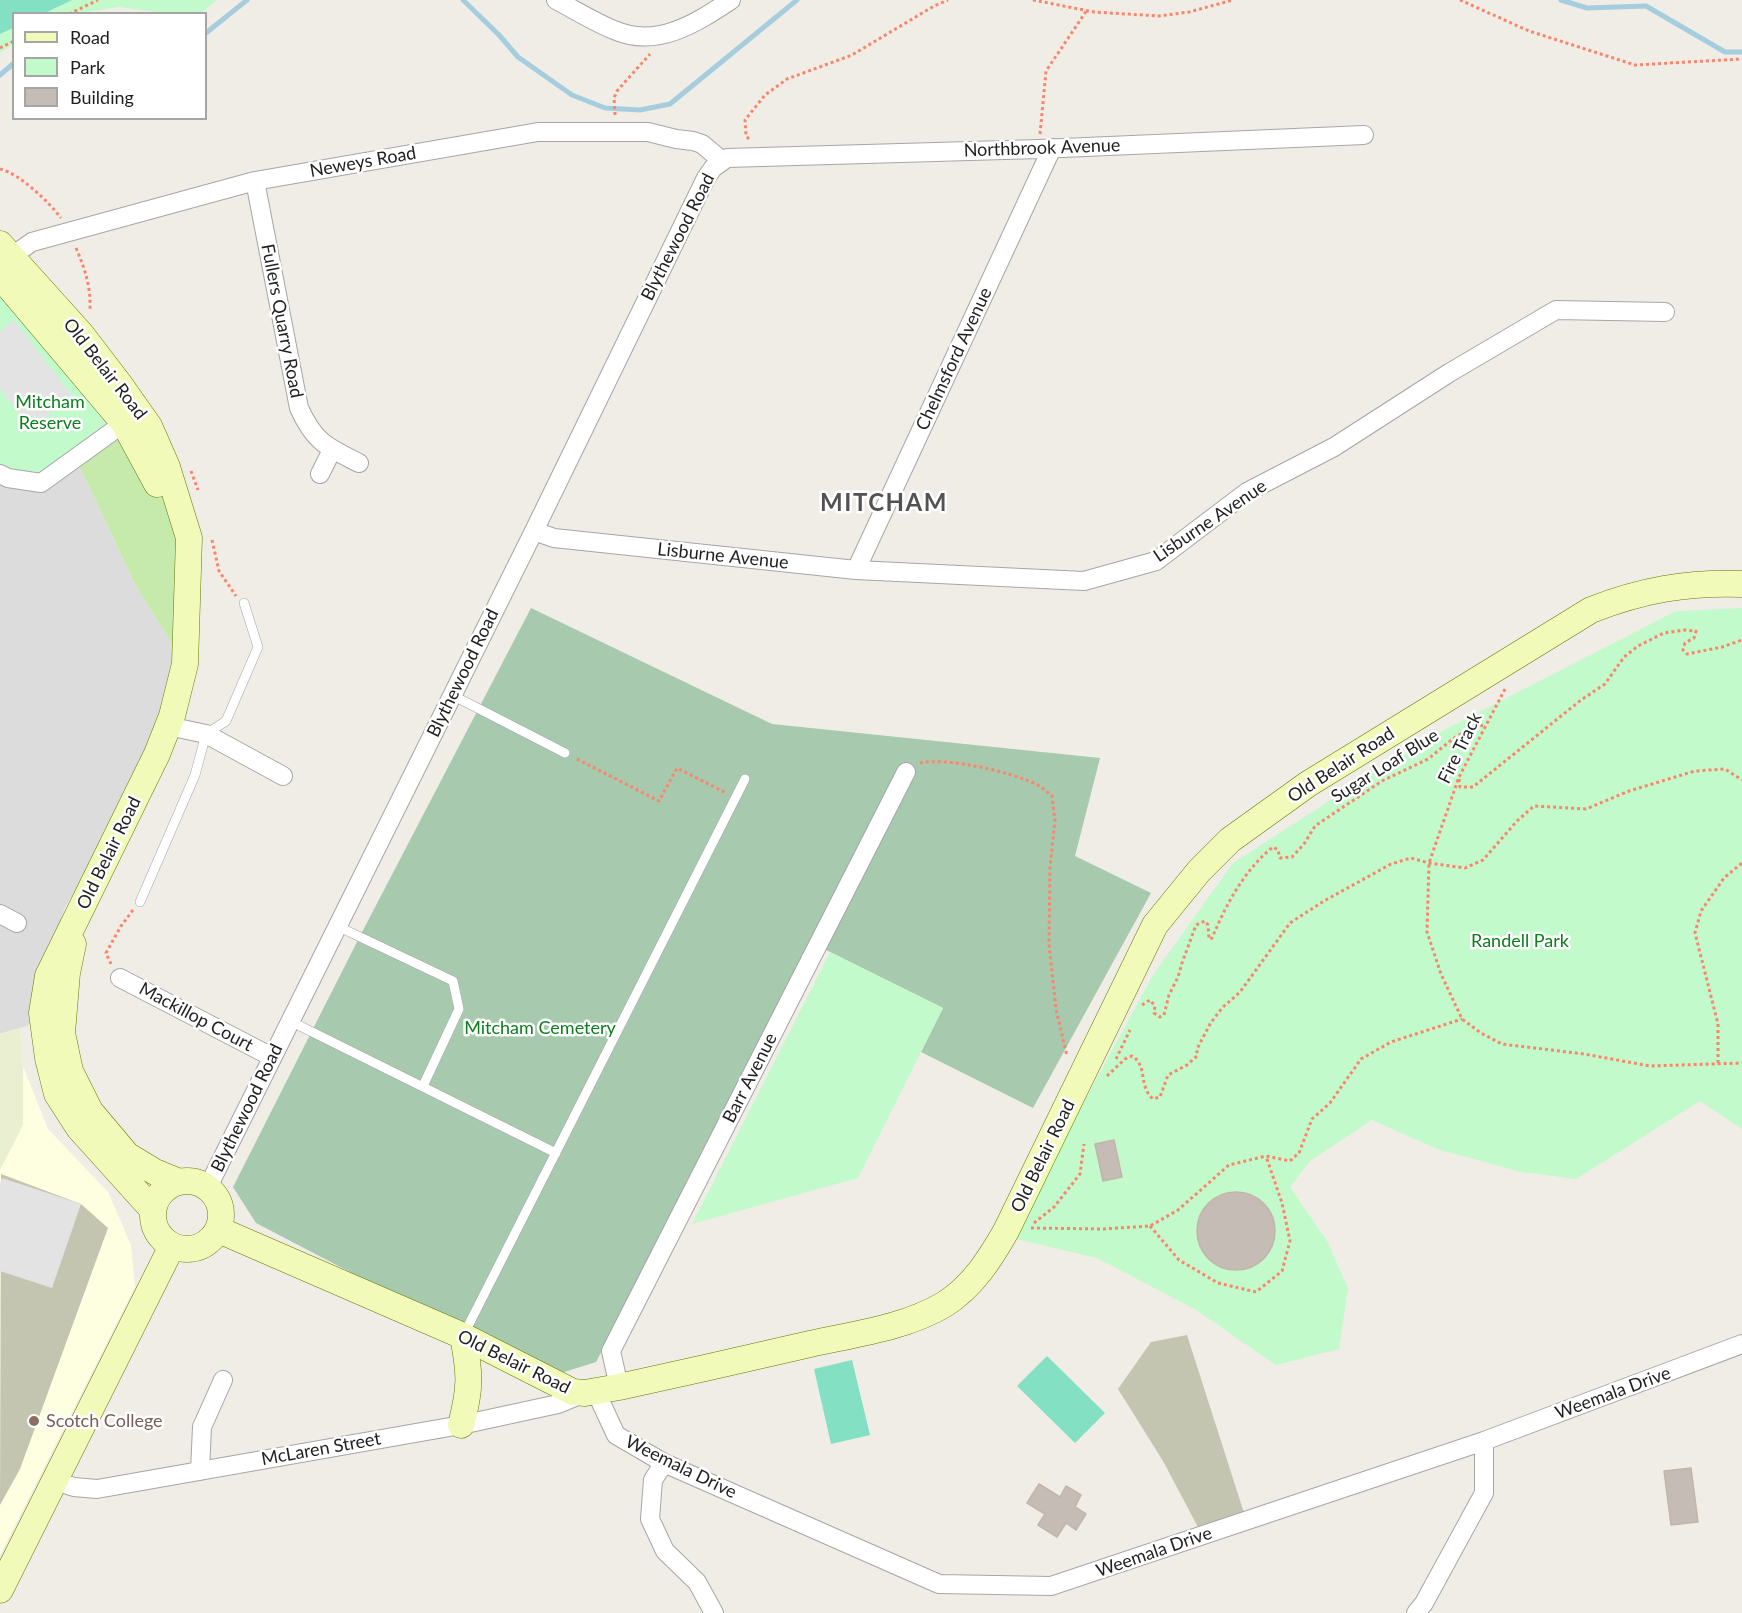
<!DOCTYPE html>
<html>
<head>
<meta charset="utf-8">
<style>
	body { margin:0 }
	#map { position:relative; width:1742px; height:1613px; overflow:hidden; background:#f0ede6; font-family:Lato,sans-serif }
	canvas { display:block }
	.legend { position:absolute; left:12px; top:12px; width:195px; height:108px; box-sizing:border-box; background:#fff; border:2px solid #a5a5a5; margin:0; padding:8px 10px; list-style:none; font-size:18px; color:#1f1f1f }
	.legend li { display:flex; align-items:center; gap:12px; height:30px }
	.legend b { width:30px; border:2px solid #a5a5a5 }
</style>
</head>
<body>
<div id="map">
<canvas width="1742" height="1613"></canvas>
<ul class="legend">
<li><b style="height:8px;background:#f2faba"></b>Road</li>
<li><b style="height:16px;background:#c3facb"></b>Park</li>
<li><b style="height:16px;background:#c5bdb5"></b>Building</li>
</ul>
</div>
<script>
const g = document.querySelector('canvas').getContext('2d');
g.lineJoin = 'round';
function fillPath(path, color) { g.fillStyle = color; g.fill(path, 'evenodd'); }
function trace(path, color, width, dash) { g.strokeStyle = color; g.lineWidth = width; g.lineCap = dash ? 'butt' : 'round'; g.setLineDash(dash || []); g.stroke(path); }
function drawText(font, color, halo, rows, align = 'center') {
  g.font = font + ' Lato,sans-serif'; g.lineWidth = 5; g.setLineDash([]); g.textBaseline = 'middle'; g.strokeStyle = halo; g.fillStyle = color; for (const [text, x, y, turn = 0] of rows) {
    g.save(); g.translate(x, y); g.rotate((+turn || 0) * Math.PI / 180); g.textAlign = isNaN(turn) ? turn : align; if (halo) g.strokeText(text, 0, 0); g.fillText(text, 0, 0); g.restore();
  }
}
fillPath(new Path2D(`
	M75 457 137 588 185 664 157 754 64 909 48 976 43 1021 0 1034V474Z`), '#dddcdc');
fillPath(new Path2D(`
	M20 1028 23 1066 48 1129 108 1192 131 1245 135 1287 0 1555V1034Z`), '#fdffe0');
fillPath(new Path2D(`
	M1 1174 81 1204 108 1228 20 1469 0 1505Z
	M1187 1335 1245 1516 1200 1531 1163 1461 1118 1389 1151 1342Z`), '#c3c5b1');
fillPath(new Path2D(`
	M20 1028 23 1066V1125L0 1170V1034Z`), '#eaefd1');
fillPath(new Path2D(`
	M140 413 189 538 185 664 137 588 75 457Z`), '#c6eaab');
fillPath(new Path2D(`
	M531 608 772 724 1100 758 1075 856 1151 893 1033 1108 921 1052 943 1008 812 943 596 1362 558 1374 463 1331 256 1223 233 1187 360 936Z`), '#a7c9ae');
fillPath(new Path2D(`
	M0 0H217L202 13H163L119 7 80 13 14 14 13 44 0 53Z
	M0 276 124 423 41 483 0 474Z
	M1742 608V1129L1700 1101 1576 1179 1521 1172 1437 1149 1372 1120 1310 1161 1290 1187 1327 1241 1348 1288 1339 1349 1276 1365 1196 1310 1097 1258 1016 1239 1066 1135 1153 975 1233 863 1419 743 1676 611Z
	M830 952 943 1008 858 1178 692 1224Z`), '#c3facb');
fillPath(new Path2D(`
	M0 0H72L45 13 14 14 13 28 0 34Z
	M1047 1356 1105 1413 1075 1443 1017 1386Z
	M852 1360 870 1435 831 1444 814 1369Z`), '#83e0c3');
fillPath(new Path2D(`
	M14 320 72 396 31 429 0 389V331Z
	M2 1178 81 1204 52 1288 0 1271V1184Z`), '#e3e3e3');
trace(new Path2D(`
	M463 0 499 35 518 57 572 95 605 108 640 110 670 104 797 0
	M1561 0 1587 8 1646 6 1725 52H1742
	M206 33 247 0
	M0 75 14 63`), '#a6cdde', 5);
const building = new Path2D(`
	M1114 1140 1122 1177 1103 1181 1095 1144Z
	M1197 1231a39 39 0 1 1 78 0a39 39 0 1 1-78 0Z
	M1691 1468 1698 1522 1671 1525 1664 1471Z
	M1039 1484 1060 1497 1066 1486 1081 1495 1075 1507 1086 1514 1076 1530 1066 1523 1057 1537 1038 1525 1045 1514 1027 1503Z`);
fillPath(building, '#c5bdb5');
trace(building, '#c2b5a8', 1.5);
const lane = new Path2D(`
	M452 695 565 753
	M140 902 195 775 206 734 226 721 258 647 244 603
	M337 926 453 981 459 1009 423 1086
	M290 1021 556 1153
	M464 1334 745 779`);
const street = new Path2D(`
	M556 0C575 10 594 22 614 30 657 49 696 23 731 0
	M255 181 299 408C315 443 327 447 359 463
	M2 263 32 242 255 181 538 132H648L676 139 693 141 702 144 721 160
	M0 474 8 478 41 483 124 423
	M320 474 332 450
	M534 531 554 538 856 570 1084 581 1156 561 1247 492 1334 447 1449 373 1556 310 1665 312
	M856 570 1052 148
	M168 726 206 734 283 776
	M0 914 17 923
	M120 978 272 1057
	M208 1187 534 531 706 178 713 168 727 158 1039 149 1364 135
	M619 1387 611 1351 906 772
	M596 1392 616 1435 664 1463 939 1584 1051 1586 1484 1441 1742 1344
	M664 1463 653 1480 650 1519 665 1551 697 1582 714 1613
	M200 1471 202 1427 223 1380
	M55 1481 74 1487 97 1489 461 1425 558 1404 585 1393
	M1416 1613 1424 1603 1484 1493V1441`);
const secondary = new Path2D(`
	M0 244 81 334 120 385 149 426 167 467 189 538 185 664 172 716 157 754 48 976 42 1013 48 1058 57 1094 79 1128 153 1210
	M0 276 124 423 157 484
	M73 944 67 973 62 1033 70 1071 90 1111 127 1155 155 1172 177 1181
	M153 1215a34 34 0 1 1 68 0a34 34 0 1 1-68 0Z
	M219 1230 463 1336 573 1392 585 1393 619 1387C683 1373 746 1359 810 1344 855 1334 905 1328 945 1304 973 1286 990 1259 1006 1231L1155 925 1199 871 1230 840 1308 784 1591 610C1642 590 1687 582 1742 584
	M461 1425C471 1387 470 1374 463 1336
	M0 1590 172 1246`);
trace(lane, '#a6a6a6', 10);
trace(street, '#a6a6a6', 20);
trace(secondary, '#637904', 27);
trace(new Path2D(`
	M1033 0 1094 12 1159 16 1189 12 1233 0
	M1460 0 1529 31 1635 65 1742 59
	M69 14 98 0
	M0 48 14 41
	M615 115 614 98 617 91 650 54
	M1040 134 1046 71 1087 10
	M749 139 746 136 745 120 765 95 787 79 852 55 934 6 948 0
	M0 169C20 174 48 201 61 218
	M76 248C85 269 91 287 90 310
	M191 471 198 490
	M212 540 219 571 236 596
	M1505 689 1459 777 1429 863 1427 932 1441 974 1462 1019 1481 1033 1502 1044 1584 1054 1650 1066 1742 1063
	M577 759 659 801 677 768 726 793
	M920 763C948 757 1010 772 1036 784 1042 787 1047 792 1052 796L1055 821 1050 867 1049 944 1056 1009 1067 1056
	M1459 779 1460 787H1473L1581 700 1605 684 1624 657 1638 646 1664 633 1685 630 1696 631 1694 638 1685 643 1683 650 1687 654 1722 647 1742 640
	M111 964 106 953 121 926 133 910
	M1142 1005 1150 1000 1155 1006 1154 1013 1160 1017 1164 1015 1169 995 1178 977 1182 963 1196 925 1205 921 1208 925 1209 939 1212 938C1226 905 1244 870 1273 847L1278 850 1280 858 1292 857 1304 844 1315 826 1382 781 1428 759 1454 738 1477 725 1485 726
	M1116 1059 1130 1030
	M1718 1063V1024L1695 933 1701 911 1724 878 1742 863
	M1107 1076 1125 1059 1132 1056C1148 1065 1138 1086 1153 1099L1160 1097 1168 1075 1187 1065 1197 1056V1049L1210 1024 1222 1008 1240 992 1290 923 1324 901 1391 864 1411 858 1429 863 1465 868 1483 860 1517 821 1534 806 1586 809 1629 791 1695 771 1725 769 1742 780
	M1034 1223 1054 1207 1080 1174 1084 1144
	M1150 1226 1179 1260 1218 1283 1256 1292 1282 1271 1290 1241 1282 1203 1266 1156
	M1031 1228 1103 1229 1150 1226 1178 1210 1229 1165 1266 1156 1290 1161 1299 1153 1312 1119 1330 1103 1361 1059 1391 1042 1462 1019`), '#fb856c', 3, [3, 3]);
trace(lane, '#fff', 9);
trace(street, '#fff', 18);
trace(secondary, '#f2faba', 26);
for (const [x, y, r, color] of [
	[34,1421,6,"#8d6e63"]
]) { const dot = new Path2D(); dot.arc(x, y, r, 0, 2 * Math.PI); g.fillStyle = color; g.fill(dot); trace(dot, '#fff', 2); }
drawText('18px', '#1f1f1f', '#fff', [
	["Northbrook Avenue",1042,148,-2],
	["Neweys Road",363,162,-10],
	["Blythewood Road",678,237,-63],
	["Fullers Quarry Road",282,321,79],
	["Chelmsford Avenue",954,359,-65],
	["Old Belair Road",105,369,52],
	["Lisburne Avenue",1210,521,-34],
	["Lisburne Avenue",723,556,6],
	["Blythewood Road",463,673,-64],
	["Fire Track",1460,748,-64],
	["Old Belair Road",1341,765,-33],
	["Sugar Loaf Blue",1385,766,-32],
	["Old Belair Road",109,853,-64],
	["Mackillop Court",196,1017,28],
	["Barr Avenue",750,1078,-63],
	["Blythewood Road",247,1108,-64],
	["Old Belair Road",1043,1156,-64],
	["Old Belair Road",514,1362,26],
	["Weemala Drive",1613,1393,-20],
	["McLaren Street",321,1449,-10],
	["Weemala Drive",681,1467,26],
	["Weemala Drive",1154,1552,-19]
]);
drawText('18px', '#0b801d', '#fff', [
	["Mitcham",50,402],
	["Reserve",50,423],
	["Randell Park",1520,941],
	["Mitcham Cemetery",540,1028]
]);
drawText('18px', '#785e54', '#fff', [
	["Scotch College",46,1421]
], 'left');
g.letterSpacing = '1.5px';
drawText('bold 24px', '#525252', '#fff', [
	["MITCHAM",884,503]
]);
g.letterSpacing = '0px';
</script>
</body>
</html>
